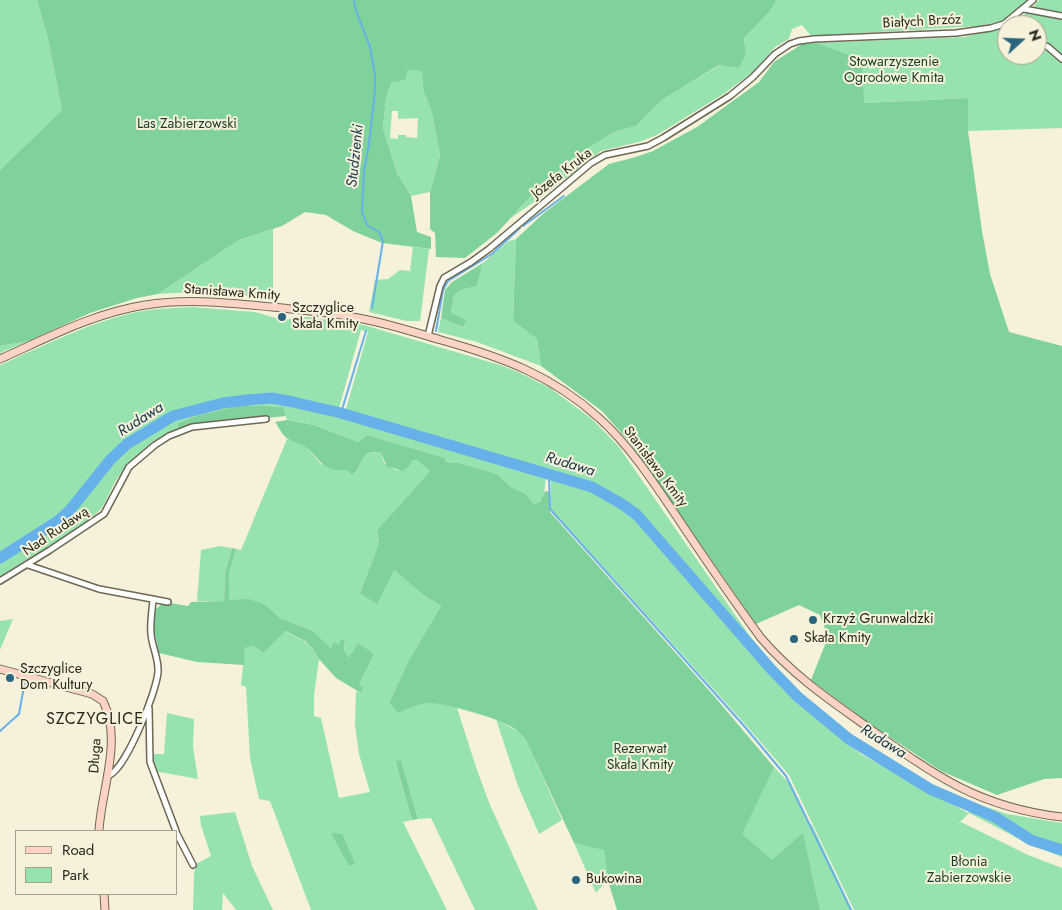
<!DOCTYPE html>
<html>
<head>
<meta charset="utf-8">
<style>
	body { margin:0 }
	#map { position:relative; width:1062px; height:910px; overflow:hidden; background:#f5f1da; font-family:Jost,sans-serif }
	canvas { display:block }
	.legend { position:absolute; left:15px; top:830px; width:162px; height:65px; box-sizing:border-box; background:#f5f1da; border:1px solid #a3a08e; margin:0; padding:6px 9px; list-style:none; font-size:15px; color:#27261d }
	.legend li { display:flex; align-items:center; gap:10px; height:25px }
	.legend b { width:25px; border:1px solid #a3a08e }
	.north { position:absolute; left:997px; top:15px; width:50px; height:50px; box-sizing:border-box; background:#f5f1da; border:1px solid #a3a08e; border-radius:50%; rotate:70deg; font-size:14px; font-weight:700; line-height:20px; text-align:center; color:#27261d }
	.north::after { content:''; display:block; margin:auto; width:18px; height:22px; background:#2a657d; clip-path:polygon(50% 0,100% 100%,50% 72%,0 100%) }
</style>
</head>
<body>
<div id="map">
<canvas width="1062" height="910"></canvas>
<ul class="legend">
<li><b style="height:6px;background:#fcd3c5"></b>Road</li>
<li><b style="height:14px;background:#97e3af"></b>Park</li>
</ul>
<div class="north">N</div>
</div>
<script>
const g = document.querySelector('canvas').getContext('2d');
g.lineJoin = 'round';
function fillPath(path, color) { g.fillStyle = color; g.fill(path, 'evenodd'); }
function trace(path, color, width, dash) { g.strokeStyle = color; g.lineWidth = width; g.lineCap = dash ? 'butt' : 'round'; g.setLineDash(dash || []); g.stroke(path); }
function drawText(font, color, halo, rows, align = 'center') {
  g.font = font + ' Jost,sans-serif'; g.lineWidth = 4; g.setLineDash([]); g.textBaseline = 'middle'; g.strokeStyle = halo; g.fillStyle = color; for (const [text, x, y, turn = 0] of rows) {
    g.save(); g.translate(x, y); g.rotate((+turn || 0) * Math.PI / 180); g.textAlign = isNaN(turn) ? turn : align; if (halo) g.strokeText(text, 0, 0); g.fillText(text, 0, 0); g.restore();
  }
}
fillPath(new Path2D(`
	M0 0H37L48 39 62 110 0 170Z
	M775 0H1028L1002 21 995 23 979 26 811 36 802 25 792 29 789 39 775 47 754 71 725 93 657 135 639 142 601 151 544 195 511 218 530 197 573 158 614 132 636 126 662 100 720 65 739 68 746 55 744 38 769 12 776 2Z
	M1039 0H1062V12L1038 10 1033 7Z
	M1030 11 1062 17V128L968 131V98L863 103 816 43 964 37 1007 26V55H1037V25H1008Z
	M408 70H422L423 89 432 113 440 155 430 192 411 196 397 173 383 128 386 97 392 82ZM392 111H398V119L418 118 417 138 406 137V135H398V139L390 138Z
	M273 229V298L192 292 158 294 239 240Z
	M516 239 513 321 537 339 541 366 477 342 438 332 441 318 463 327 467 320 451 314 454 295 461 290 477 286 483 263 509 241Z
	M413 247 429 249 420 321H407L369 312 375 280 388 279 400 270 410 271Z
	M193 307 255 312 283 320 308 317 364 325 500 365 518 372 550 388 592 419 619 447 749 635 768 658 761 663 799 705 861 754 968 813 975 803 1007 814 1062 823V857L1025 842 969 813 956 826 961 822 1028 855 1062 868V910H854L789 775 745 724 551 509V481L546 478C544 491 546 496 534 506L526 494 511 487 497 474 460 463 446 462 445 458 367 435 358 442 314 425 287 420 283 407 243 405 199 415 177 423 179 428C156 442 130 459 115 482 110 491 106 504 98 512 70 539 33 558 0 578V365C46 345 93 320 143 311 159 308 176 308 193 307ZM361 330 368 332 346 409 339 408Z
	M29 341 0 353V346Z
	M287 439 299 443 307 448 321 464 346 470 352 475C364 466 358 449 381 453L384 463 398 471 412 461 416 460 430 471 377 530 379 543 360 593 394 570 422 594 441 606 409 660 389 703 398 713 410 707 399 692 774 767 789 783 808 823 812 825 852 910H820L803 834 817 907 606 858 609 878 596 893 574 843 584 845 547 761 514 725 499 721 521 733 529 747 562 820 539 834 518 786 496 719 457 708 477 770 490 805 538 910H475L431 818 418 819 401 760 395 762 412 820 403 822 447 910H311L270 801 259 799 250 758 246 687 241 685 245 648 254 646 265 652 284 631 304 641 313 649 319 659 314 695V716L321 718 339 798 370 792 359 754 355 725 356 691 361 693C358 678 352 663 344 650L345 641 331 648 313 631 280 618 266 605 229 601V574L236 549 241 550Z
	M220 546 232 548 225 573 224 601H197L201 550Z
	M13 619 0 650V621Z
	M167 713 194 719 193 747 198 779 154 771 150 754H164Z
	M235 812 252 866 273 910H236L223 893 222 910H193L194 874 196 864 211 856 201 825 200 816Z`), '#97e3af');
fillPath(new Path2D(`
	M37 0H775L776 2 769 12 744 38 746 55 739 68 719 65 662 100 636 126 614 132 573 158 530 197 497 233 465 258 436 257 435 233 430 229V192L440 155 432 113 423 89 422 71 408 70 405 80 392 82 386 97 383 128 397 173 411 196 417 232 431 237V249L382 243 353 231 326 215 305 212 282 226 239 240 158 294 137 298 90 313 29 341 0 346V170L62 110 48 39Z
	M816 43 862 60 864 103 968 98V131L982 231 990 274 1009 332 1062 346V778L1044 779 997 795 941 771 873 726 811 680 828 637 820 615 799 605 756 624 630 443 602 411 541 366 537 339 513 321 516 239 544 213 609 164 636 157 653 151 697 127 759 82 774 62 802 44Z
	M483 263 477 286 461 290 454 295 451 313 467 320 463 327 441 318 445 290 452 282Z
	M243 405 283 407 286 416 194 425 179 428 177 423 199 415Z
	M287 420 314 425 358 442 367 435 445 458 446 462 460 463 497 474 511 487 526 494 534 505 540 501 545 491 550 492V512L714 696 774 767 742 834 772 860 803 833 820 910H617L609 884 604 850 574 843 529 747C527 743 525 738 521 734 509 720 446 702 427 703 417 704 407 709 398 713L389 703 409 660 441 606 422 594 394 570 377 604 360 593 379 543 377 530 430 471 416 460 412 461C401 479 401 467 387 467L381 453C359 448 364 466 352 475L346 470C324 472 321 461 308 449 301 443 293 443 287 438 282 435 279 427 275 422Z
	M232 548 236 549 229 574V600L249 599 266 605 280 618 313 631 331 648 334 642 338 645 342 639 345 641 344 650 349 658 358 643 374 654 359 684 363 688 361 693 336 678 319 659 313 649 305 641 285 631 264 653 254 646 245 648 244 665 197 662 159 653 153 626 156 609 164 602 188 606 191 602 224 601 225 573Z
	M401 760 418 819 412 820 395 761Z
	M331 833 342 834 355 863 349 866Z`), '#80d29c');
trace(new Path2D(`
	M354 0 355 8 370 47 375 75V90L369 144 364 171 362 212 367 225 379 232 383 241 372 308
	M523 226 564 196
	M436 331 443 290 448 281 492 254 520 228
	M341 413 366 331
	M549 475 550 509 745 727 786 776 851 910
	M0 731 19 714 25 681`), '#66b1ea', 2);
trace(new Path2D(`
	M0 558 58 521 70 510 111 459 127 444 173 416 223 403 247 400 272 398 293 402 341 413 592 487 622 504 637 515 770 668 798 697 849 739 930 789 995 817 1031 840 1062 850`), '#66b1ea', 11);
const street = new Path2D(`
	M1024 9 1062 16
	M1037 41 1048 47 1062 59
	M428 336 440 286 444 278 471 262 489 249 591 163 605 155 648 146 663 138 730 96 753 77 775 54 790 44 799 41 814 39 956 33 991 28 1004 24 1033 0
	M28 565 99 589 168 602
	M0 581 50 550 104 514 129 467 155 445 169 436 192 427 266 419
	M149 708 150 762 176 831
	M107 776C125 773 157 690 158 672 159 659 152 647 151 634 150 623 152 611 153 600
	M176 832 193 865`);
const secondary = new Path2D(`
	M0 359C47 338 94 313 145 305 187 298 230 303 272 307 300 310 330 312 358 318 386 323 414 332 441 340 501 357 552 375 599 418 629 445 652 480 675 514 703 556 731 597 761 638 790 672 825 697 862 723 930 772 975 807 1062 817
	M0 669 92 694 103 701C123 741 101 790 99 831
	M104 894 105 910`);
trace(street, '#6c6854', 8);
trace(secondary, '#6c6854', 9);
trace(street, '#fff', 5);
trace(secondary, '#fcd3c5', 7);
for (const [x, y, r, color] of [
	[282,317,5,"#2a657d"],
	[813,620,5,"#2a657d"],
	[794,639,5,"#2a657d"],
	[10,678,5,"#2a657d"],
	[576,880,5,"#2a657d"]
]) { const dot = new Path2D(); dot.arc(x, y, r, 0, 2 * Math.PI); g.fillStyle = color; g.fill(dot); trace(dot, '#f5f1da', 2); }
drawText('14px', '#27261d', '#f5f1da', [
	["Białych Brzóz",922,22,-3],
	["Józefa Kruka",562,174,-38],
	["Stanisława Kmity",232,293,4],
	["Stanisława Kmity",655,467,53],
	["Nad Rudawą",56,532,-34],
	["Długa",96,756,-86]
]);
drawText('14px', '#193c26', '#f5f1da', [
	["Stowarzyszenie",894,63],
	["Ogrodowe Kmita",894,79],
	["Las Zabierzowski",187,125],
	["Rezerwat",640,750],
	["Skała Kmity",640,766],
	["Błonia",969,863],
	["Zabierzowskie",969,879]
]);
drawText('14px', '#27261d', '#f5f1da', [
	["Szczyglice",292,309],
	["Skała Kmity",292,325],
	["Krzyż Grunwaldzki",823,620],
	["Skała Kmity",804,639],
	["Szczyglice",20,670],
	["Dom Kultury",20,686],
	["Bukowina",586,880]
], 'left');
drawText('italic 15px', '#15354d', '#f5f1da', [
	["Studzienki",356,156,-84],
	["Rudawa",141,420,-32],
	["Rudawa",570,465,17],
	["Rudawa",883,742,32]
]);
g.letterSpacing = '1px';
drawText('16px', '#27261d', '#f5f1da', [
	["SZCZYGLICE",95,720]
]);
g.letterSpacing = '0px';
</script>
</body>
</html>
